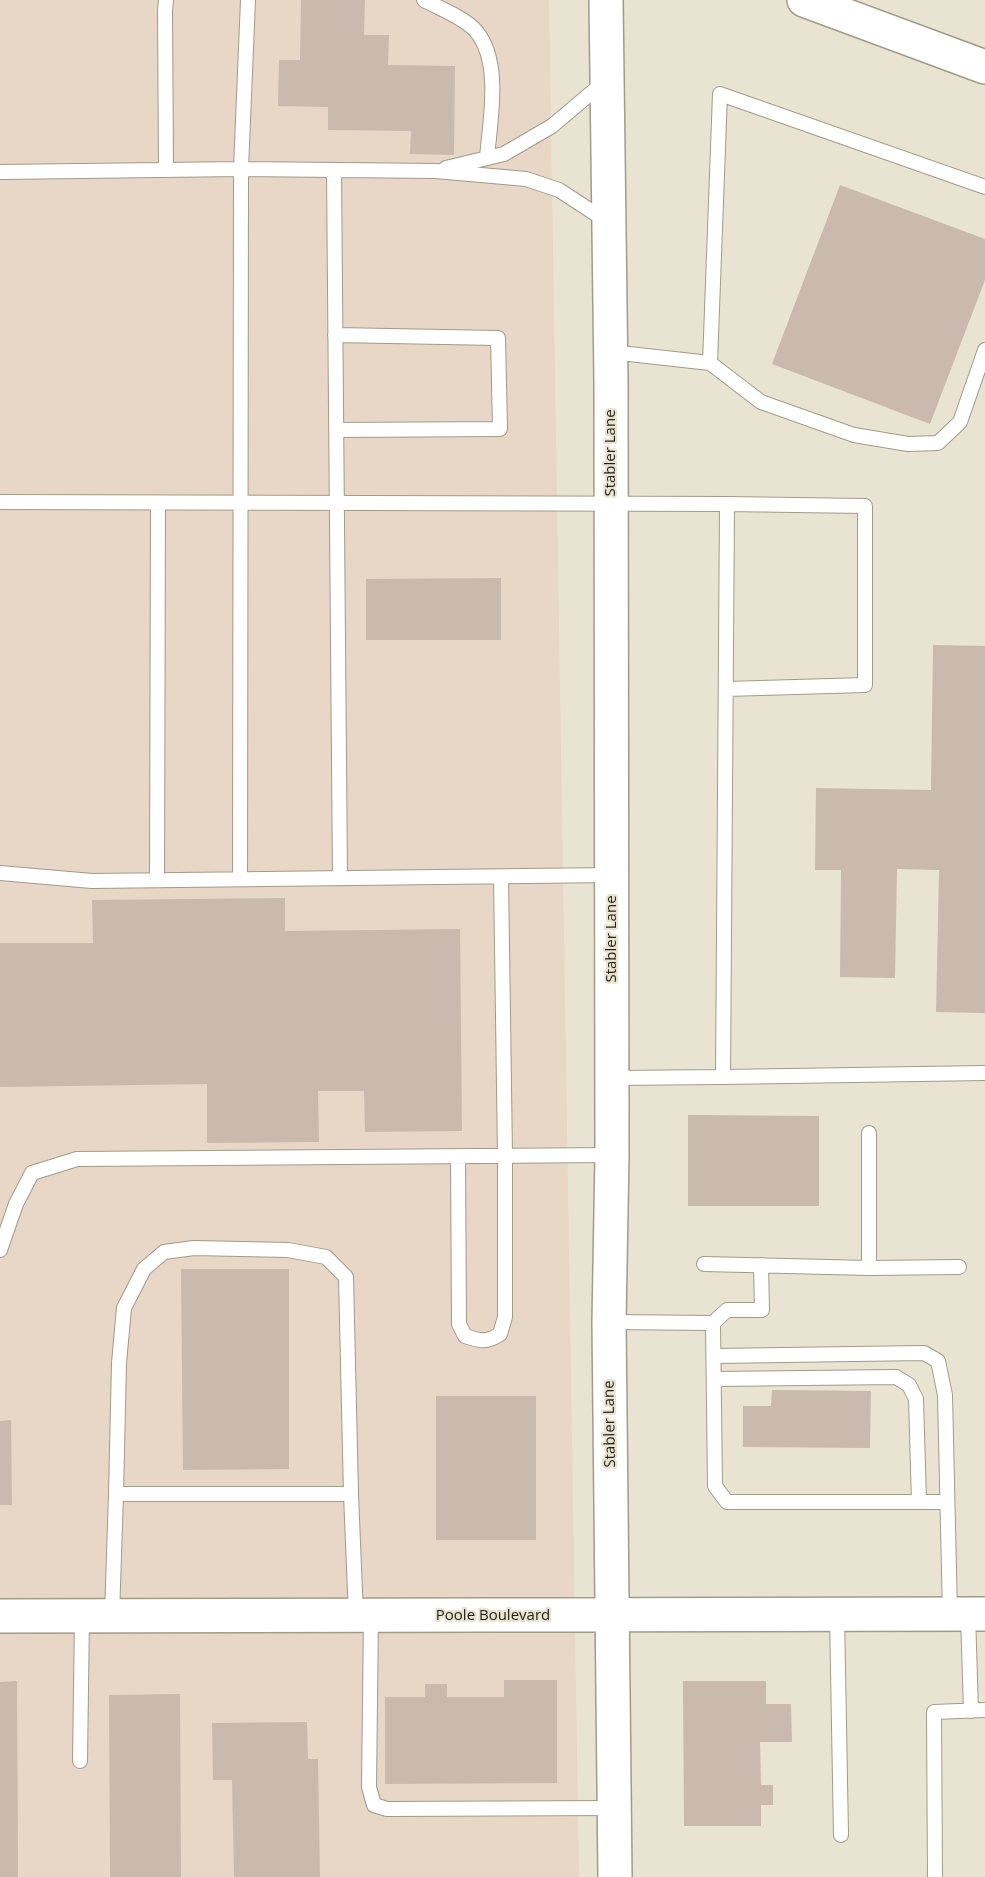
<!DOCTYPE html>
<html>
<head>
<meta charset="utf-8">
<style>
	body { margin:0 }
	canvas { display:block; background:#e9e4d1 }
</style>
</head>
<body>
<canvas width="985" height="1877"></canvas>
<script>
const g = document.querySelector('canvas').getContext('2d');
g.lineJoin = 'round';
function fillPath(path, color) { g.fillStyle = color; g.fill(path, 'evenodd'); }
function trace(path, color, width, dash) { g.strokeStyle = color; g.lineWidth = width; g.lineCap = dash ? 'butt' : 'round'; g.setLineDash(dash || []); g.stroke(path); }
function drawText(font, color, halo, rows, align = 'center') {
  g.font = font + ' "Open Sans",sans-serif'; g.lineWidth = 4.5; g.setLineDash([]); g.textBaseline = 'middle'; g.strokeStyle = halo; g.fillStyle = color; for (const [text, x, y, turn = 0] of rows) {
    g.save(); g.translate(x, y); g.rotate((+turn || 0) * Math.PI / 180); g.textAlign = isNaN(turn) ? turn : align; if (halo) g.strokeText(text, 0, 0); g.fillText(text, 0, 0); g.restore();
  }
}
fillPath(new Path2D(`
	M0 0H549L579 1877H0Z`), '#e8d6c6');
fillPath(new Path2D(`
	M301 0H365L364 35H389L388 65 455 66 454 155 410 154 411 131 328 130V107L278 106 279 60H300Z
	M840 185 985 239V280L930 424 772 364Z
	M501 578V640H366V579Z
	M933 645 985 646V1013L936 1012 939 870 897 869 895 978 840 977 841 870H815L816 788 931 790Z
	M285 898V931L460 929 462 1131 365 1132 364 1091H318L319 1142 207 1143V1084L0 1087V943H93L92 900Z
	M688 1115 819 1116V1206H688Z
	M181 1269H289V1469L183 1470Z
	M772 1390 871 1391 870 1448 743 1447V1406H771Z
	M436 1396H536V1540H436Z
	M11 1420 12 1505H0V1421Z
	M504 1680H557V1783L385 1784V1697H425V1684H447V1697H504Z
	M17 1681 18 1877H0V1682Z
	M683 1681H766V1704H791L792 1742H760L761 1785H773V1805H761V1826H684Z
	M180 1694 181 1877H110L109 1695Z
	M307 1722 308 1759H318L320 1877H234L232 1780H213L212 1723Z`), '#cab9ad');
const lane = new Path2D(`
	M248 0 241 169 436 171 526 179 559 190 608 222
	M424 0C439 8 465 18 476 31 502 62 490 120 487 158
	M446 168 504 154 552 126 603 83
	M166 170 165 11 166 0
	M334 170 340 878
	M0 172 241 169 240 879
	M335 335 498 338 500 429 336 430
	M611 352 710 363 720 94 985 187
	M710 363 761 402 854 435 908 444 938 443 960 422 985 350
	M0 502 727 504 723 1077 612 1078
	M726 689 865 685V506L727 504
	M0 873 92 881 612 875
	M157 880 158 503
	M723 1077 985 1073
	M869 1133V1268
	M458 1156 459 1324 465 1336C480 1341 487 1343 500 1334L505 1317V1156L501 877
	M0 1250 16 1204 32 1173 77 1159 612 1155
	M704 1264 869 1268 959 1267
	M761 1265 762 1310H727L713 1323 715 1486 727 1502H947
	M609 1322 713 1323
	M714 1356 924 1353 938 1361 945 1395 950 1614
	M714 1379 896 1377 909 1385 916 1399 919 1502
	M116 1494 119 1363 124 1308 144 1269 164 1252 194 1248 288 1250 326 1257 346 1277 351 1494
	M968 1614 971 1711
	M837 1615 841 1835
	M112 1616 116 1494H351L356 1616
	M371 1616 369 1787 374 1805 387 1809 614 1808
	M80 1761 82 1616
	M935 1877 934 1712 985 1710`);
const secondary = new Path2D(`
	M606 0 611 382 612 1155 609 1322 615 1877
	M804 0 985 67
	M0 1616 985 1614`);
trace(lane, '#a19b8a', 16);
trace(secondary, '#a19b8a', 36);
trace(lane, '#fff', 14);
trace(secondary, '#fff', 33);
drawText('15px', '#211f18', '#e9e4d1', [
	["Stabler Lane",611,453,-90],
	["Stabler Lane",612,939,-90],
	["Stabler Lane",610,1424,-91],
	["Poole Boulevard",493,1616]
]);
</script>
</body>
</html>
